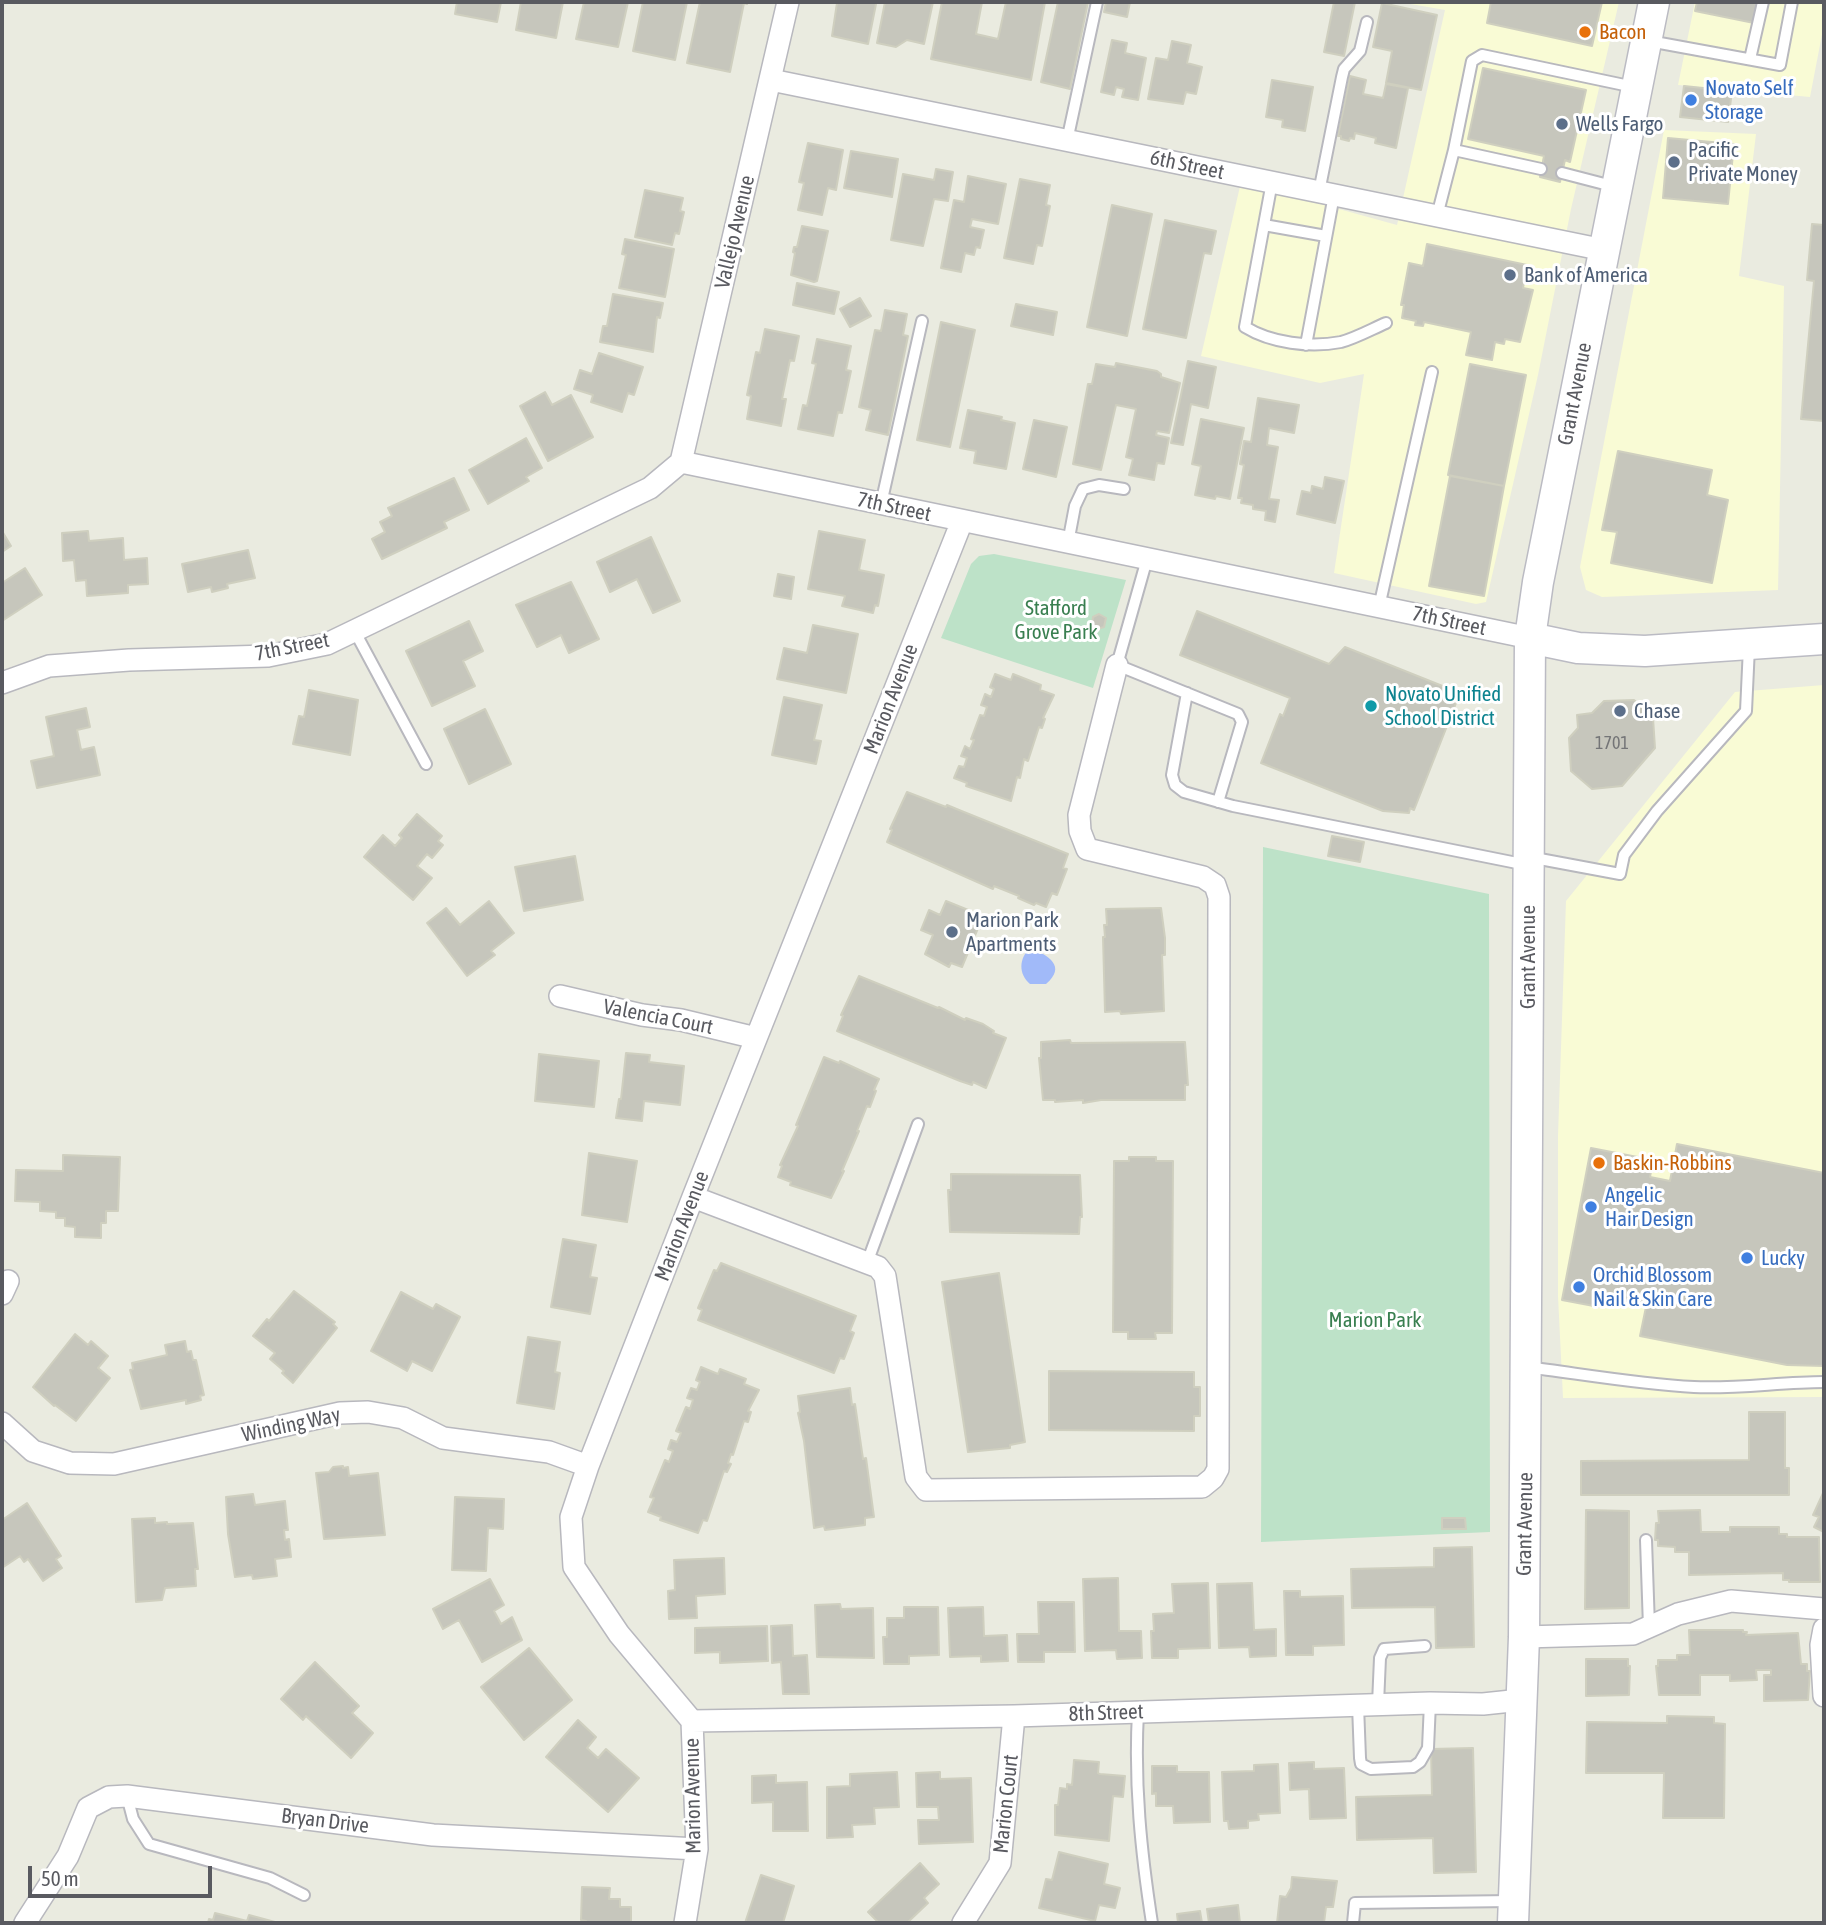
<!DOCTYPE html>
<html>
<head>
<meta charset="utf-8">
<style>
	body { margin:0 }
	#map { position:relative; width:1826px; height:1925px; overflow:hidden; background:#eaebe0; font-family:"Asap Condensed",sans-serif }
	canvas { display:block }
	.frame { position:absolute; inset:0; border:4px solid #595a60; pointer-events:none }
	.scale { position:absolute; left:28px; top:1866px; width:184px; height:32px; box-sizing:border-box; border:4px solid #595a60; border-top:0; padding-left:9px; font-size:21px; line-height:24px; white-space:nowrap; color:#595a60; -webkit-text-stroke:5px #fff; paint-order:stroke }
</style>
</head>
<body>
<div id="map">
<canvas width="1826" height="1925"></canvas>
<div class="frame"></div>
<div class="scale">50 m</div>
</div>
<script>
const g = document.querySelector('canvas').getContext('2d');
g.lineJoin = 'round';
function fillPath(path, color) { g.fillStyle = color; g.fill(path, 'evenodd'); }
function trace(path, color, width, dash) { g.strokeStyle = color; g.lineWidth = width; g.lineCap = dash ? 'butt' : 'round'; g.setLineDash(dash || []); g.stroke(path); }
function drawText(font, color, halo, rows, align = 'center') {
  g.font = font + ' "Asap Condensed",sans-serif'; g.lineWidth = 6; g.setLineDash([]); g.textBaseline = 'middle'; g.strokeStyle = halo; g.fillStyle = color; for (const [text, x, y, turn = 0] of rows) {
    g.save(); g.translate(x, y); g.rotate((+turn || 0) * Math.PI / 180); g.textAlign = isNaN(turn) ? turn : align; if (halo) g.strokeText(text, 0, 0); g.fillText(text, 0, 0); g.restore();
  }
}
fillPath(new Path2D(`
	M1399 2H1619L1571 209 1538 375 1486 602 1476 604 1334 573 1364 374 1320 383 1201 356 1241 182 1397 225 1445 10Z
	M1695 2H1824V24L1810 97 1678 85Z
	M1664 130 1756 134 1739 276 1784 286 1778 590 1602 597 1586 590 1580 567Z
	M1824 685V1397L1563 1398 1558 1296V1136L1566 901 1735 692Z`), '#f9fbd5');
fillPath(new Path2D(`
	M994 554 1126 580 1093 688 941 638 971 564 979 556Z
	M1263 847 1489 894 1490 1532 1261 1542Z`), '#bde2c8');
fillPath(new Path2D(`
	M1030 948C1048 955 1067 966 1046 984H1030C1018 974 1019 958 1030 948Z`), '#a1baf9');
const building = new Path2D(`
	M457 2H501L497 22 455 14Z
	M521 2H563L556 38 516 30Z
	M584 2H628L618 47 576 39Z
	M643 2H687L675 60 633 51Z
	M700 2H748L747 4 744 3 730 72 687 63Z
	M832 2H874L876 4 868 44 832 36 837 3Z
	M885 2H933L924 44 907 40 896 47 877 43Z
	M942 2H982L976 34 998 39 1006 2H1045L1031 80 931 59Z
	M1058 2H1088L1070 89 1041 82Z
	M1106 2H1130L1127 17 1104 12Z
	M1334 2H1355L1344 56 1324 52Z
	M1491 2H1602L1592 46 1487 23Z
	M1697 2H1758L1754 23 1695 11Z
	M1382 3 1437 15 1421 90 1386 83 1392 51 1373 47Z
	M1112 40 1127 43 1125 53 1146 58 1138 100 1122 97 1124 89 1116 87 1114 95 1101 92Z
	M1172 41 1191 45 1187 63 1202 67 1196 94 1186 92 1183 104 1148 99 1156 58 1168 60Z
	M1483 68 1586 90 1570 162 1565 160 1560 182 1540 177 1544 156 1468 139Z
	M1350 76 1366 80 1363 94 1383 98 1386 84 1408 88 1396 148 1375 143 1376 138 1355 133 1354 139 1350 138 1349 141 1341 139V136H1338Z
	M1272 80 1313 87 1305 131 1282 127 1283 120 1266 117Z
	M1684 86 1732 91 1728 122 1680 117Z
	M1668 138 1734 144 1728 204 1663 198Z
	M808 143 843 150 836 190 828 188 822 215 798 210 804 183 799 182Z
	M851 151 898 159 892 197 844 188Z
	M936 169 953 172 948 201 934 199 923 246 891 240 903 174 934 180Z
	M968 176 1006 184 998 224 972 219 970 227 984 230 980 248 976 247 974 255 965 253 961 272 941 268 954 200 964 202Z
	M1020 179 1050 185 1046 205 1050 206 1042 246 1037 245 1033 264 1004 258Z
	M645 190 683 198 680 211 684 212 679 234 675 233 672 245 635 237Z
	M1112 205 1152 214 1127 336 1087 327Z
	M1165 220 1216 231 1211 254 1204 253 1186 338 1143 329Z
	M1812 224 1824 225V421L1801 419 1814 281 1807 280Z
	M802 226 828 231 817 281 814 282 791 275 795 253 793 252 794 247H797Z
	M625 239 674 249 665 297 619 288 626 255 622 254Z
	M1427 244 1527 265 1523 288 1533 290 1520 342 1505 339 1504 344 1495 342 1492 360 1466 355 1471 332 1424 322 1423 326 1415 325 1416 321 1402 318 1404 305H1401L1409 263 1423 266Z
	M797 283 839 292 834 314 793 305Z
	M613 294 663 303 660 318 657 317 653 352 600 342 603 326H607Z
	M860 298 871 316 850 327 840 309Z
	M1016 304 1057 312 1053 335 1011 326Z
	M885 310 907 314 903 335 908 336 888 435 866 430 871 410 859 407 875 330 881 331Z
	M941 322 975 330 950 447 917 440Z
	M765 329 799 336 794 361 790 360 782 399H786L781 426 747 419 751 396 747 395 756 352 760 353Z
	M817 339 851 346 846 370 851 371 842 413 838 412 833 436 798 429 803 405 807 406 816 364 812 363Z
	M599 353 643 367 634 395 628 393 622 412 591 402 593 395 574 389 580 370 592 374Z
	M1188 361 1216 367 1208 408 1191 404 1183 445 1171 443Z
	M1116 363 1157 371 1161 374V377L1180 383 1169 433 1157 431 1156 435 1169 438 1164 464 1157 463 1154 480 1129 475 1133 459 1126 457 1136 409 1116 405 1101 470 1073 464 1088 384H1092L1096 364 1115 367Z
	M1470 364 1526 375 1504 486 1448 475Z
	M545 392 552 405 571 395 593 437 548 461 520 406Z
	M1258 398 1299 405 1294 433 1269 428 1267 445 1278 447 1269 499 1279 500 1275 522 1265 520 1266 511 1253 509V505L1241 503 1242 498H1238L1244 465 1240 464 1244 441 1251 442Z
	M968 410 1002 417 1001 420 1015 423 1006 469 974 463 976 451 960 448Z
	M1201 419 1244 428 1230 499 1216 496 1215 499 1195 495 1201 466 1192 464Z
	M1034 420 1067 427 1056 477 1023 469Z
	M526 438 542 468 526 477 529 481 488 504 469 470Z
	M1618 451 1712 470 1707 495 1728 500 1712 583 1611 563 1617 532 1602 530Z
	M1450 476 1504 486 1484 596 1429 586Z
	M1325 477 1344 481 1335 523 1297 514 1302 491 1311 493 1312 486 1323 489Z
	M454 478 469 510 444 522 447 528 382 559 372 539 385 532 380 522 392 516 388 508Z
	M2 531 11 546 2 552Z
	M88 531 89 541 123 538 124 560 147 558 148 584 128 585V593L87 596 86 580 76 581 74 560 63 561 62 533Z
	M819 531 865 540 859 570 884 575 878 606 875 605 873 613 842 606 845 596 808 589Z
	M651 537 680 601 653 613 637 579 610 592 597 562Z
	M248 550 255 578 227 584 228 588 212 592 211 587 188 592 182 564Z
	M25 568 42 595 2 621V583Z
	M778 574 794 577 791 599 774 596Z
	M571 582 599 639 569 653 561 635 537 647 516 605Z
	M1197 611 1329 664 1345 647 1460 693 1414 810 1410 808 1409 813 1383 811 1261 763 1280 714 1283 716 1290 698 1180 655Z
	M1099 614 1106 618 1104 627 1097 629 1092 624 1093 617Z
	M469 621 483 651 463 661 475 686 432 706 406 651Z
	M813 625 858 634 846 693 777 679 784 648 807 653Z
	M995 674 1011 680 1013 674 1041 685 1040 690 1054 695 1043 718 1045 719 1042 728 1039 727 1028 761 1024 759 1020 778 1017 777 1011 801 966 786 967 783 954 778 959 766 964 767 967 758 961 756 965 746 970 749 974 740 971 739 980 715 984 716 987 707 981 705 985 694 991 697 994 689 990 687Z
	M309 690 358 700 350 755 293 744 299 716 304 717Z
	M784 697 822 705 814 740 821 741 816 764 772 755Z
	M1634 700 1653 718 1655 748 1622 786 1592 789 1571 771 1569 738 1578 728 1577 715 1592 713 1604 701Z
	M86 708 90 727 77 730 81 750 94 747 100 775 37 788 31 761 54 756 46 717Z
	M485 709 511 764 469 784 444 729Z
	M907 792 946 807 947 805 959 810 1068 854 1063 868 1067 869 1057 895 1052 893 1046 907 1036 903 1034 905 1018 898 1019 896 994 886 993 889 887 842 892 830 890 829Z
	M417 814 442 836 438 841 443 845 432 858 427 854 417 866 432 878 413 900 364 857 383 835 395 846 402 838 399 835Z
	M1332 836 1364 842 1360 862 1328 856Z
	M575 856 583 900 524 911 515 867Z
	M489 901 514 933 491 951 495 955 467 976 427 923 446 908 460 925Z
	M946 901 983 916 962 967 951 963 949 967 925 954 933 935 921 930 929 910 940 915Z
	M1161 908 1165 938V955H1162L1164 1011 1121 1014 1120 1011 1105 1012 1103 937H1105L1104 925H1107L1106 909Z
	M859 976 938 1008 939 1007 965 1020 966 1018 983 1024 994 1031 993 1033 1006 1038 986 1088 973 1082 972 1085 960 1081 837 1031 843 1016 841 1015Z
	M1070 1040 1071 1043 1185 1042 1188 1085H1185V1100H1101L1083 1103V1100L1055 1102V1100H1043L1039 1058H1041V1042Z
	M626 1053 650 1055 649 1062 684 1066 680 1105 644 1101 642 1121 616 1118 619 1099H621Z
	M539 1054 599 1061 594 1107 535 1101Z
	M824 1057 839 1063 840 1061 879 1079 874 1090 876 1091 870 1107 867 1106 857 1131H859L842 1171H844L831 1198 790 1185 791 1182 778 1177 782 1166 780 1165 798 1126 796 1125Z
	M1677 1144 1824 1173V1366L1787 1365 1640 1336 1646 1307 1601 1298 1599 1307 1562 1300 1591 1148 1653 1160 1650 1177 1670 1181Z
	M589 1153 637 1161 627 1222 582 1215Z
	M63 1155 120 1157 118 1211H106V1223H101V1238L75 1237V1227L65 1226V1218H56V1212L40 1211V1202L15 1201 16 1170 63 1171Z
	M1129 1157H1156V1161H1173L1172 1333H1155L1156 1339H1128V1332H1113L1114 1161H1129Z
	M951 1174 1080 1175 1082 1217H1080L1079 1234 950 1232 948 1190H951Z
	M563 1239 596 1245 590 1277 597 1278 590 1314 551 1307Z
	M721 1263 856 1316 850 1331 854 1333 844 1359 840 1358 834 1373 698 1320 702 1310 698 1308 714 1270 717 1271Z
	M999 1273 1025 1442 1010 1445V1448L968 1452 942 1282Z
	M294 1291 335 1322 333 1324 337 1328 293 1383 282 1373 284 1371 270 1359 275 1353 253 1336 267 1319 269 1321Z
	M401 1292 433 1309 436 1304 460 1317 432 1371 412 1361 407 1371 371 1351Z
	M75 1334 88 1345 91 1341 108 1356 98 1368 110 1378 76 1421 55 1405 54 1406 33 1387Z
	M528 1337 560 1342 555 1372 560 1373 554 1409 517 1403Z
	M185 1341 187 1352 191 1351 193 1360H196L204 1395 200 1396 201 1400 186 1404V1400L141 1409 130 1370 133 1369 132 1363 167 1355 165 1345Z
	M701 1367 718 1374 720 1369 746 1379 744 1384 759 1390 748 1411 751 1412 748 1422 744 1421 733 1455 731 1454 728 1463 731 1464 727 1472 724 1471 707 1521 703 1520 698 1533 660 1520 661 1517 648 1512 654 1498 650 1497 665 1460 669 1462 673 1451 668 1449 671 1440 677 1442 681 1433 676 1431 686 1407 690 1409 693 1400 687 1398 691 1388 697 1390 700 1382 696 1380Z
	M1049 1371 1194 1372V1387H1200V1416H1194V1431L1049 1430Z
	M850 1388 852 1405 855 1404 863 1459 866 1458 874 1517 865 1518V1525L825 1530 824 1526 814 1528 804 1441 798 1413 800 1412 798 1396Z
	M1749 1412H1785V1468H1789V1495H1581V1461L1749 1460Z
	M343 1466V1468L348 1467 349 1476 378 1473 385 1535 324 1539 316 1473 329 1472 333 1467Z
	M1824 1491V1532L1814 1527 1819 1517 1813 1515Z
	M253 1494 255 1505 285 1501 288 1530H284L285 1540 289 1539 291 1557 275 1559 277 1576 253 1579 252 1575 235 1577 228 1534 226 1497Z
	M455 1497 504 1499 503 1529 488 1528 486 1571 452 1570Z
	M27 1503 61 1556 56 1559 62 1568 43 1581 28 1559 24 1562 20 1556 2 1568V1520Z
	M1586 1510 1629 1511V1608L1585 1609Z
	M1700 1510 1701 1532H1730V1527H1779V1534H1787V1537H1819L1820 1582H1789V1580H1783V1573L1689 1575V1552H1675V1547L1658 1546V1540H1655L1656 1523H1659L1658 1511Z
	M155 1518V1523L167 1522V1524L193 1523 198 1569H195L196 1586 165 1588 162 1600 136 1602 132 1519Z
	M1442 1518H1465L1466 1529H1442Z
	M1472 1547 1474 1647 1436 1648 1435 1607 1352 1608 1351 1569 1434 1567V1548Z
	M724 1558 725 1594 696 1596 697 1618 669 1619 668 1591 675 1590 674 1560Z
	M1118 1578 1119 1631H1141L1142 1658 1117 1659 1116 1650 1085 1651 1083 1579Z
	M490 1579 504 1605 494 1611 501 1624 512 1617 522 1640 482 1662 459 1620 443 1629 433 1609Z
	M1208 1583 1210 1648 1178 1649V1658H1152L1151 1631H1154L1153 1614 1174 1613 1172 1584Z
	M1252 1583 1254 1630 1276 1629V1656L1250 1657 1249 1647 1219 1648 1217 1584Z
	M1284 1591H1300V1597L1343 1596 1344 1645 1313 1646V1655H1286Z
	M1038 1602H1074L1075 1652H1044V1662H1018L1017 1634H1039Z
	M840 1604 841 1609 873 1608 874 1658 817 1657 815 1605Z
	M904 1607H938L939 1655 909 1656V1664H884L883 1637H887V1618H904Z
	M983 1607 984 1636 1007 1635 1008 1661 981 1662V1656L950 1657 948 1608Z
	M792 1625 793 1656 807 1655 809 1694H783L781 1662 772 1663 771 1626Z
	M767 1626 768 1661 720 1663V1652L695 1653V1628Z
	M1689 1630H1743V1632H1747L1746 1635 1798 1633 1801 1664H1807V1671H1810L1808 1700 1764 1701V1675H1771V1670H1756L1757 1680 1730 1681V1675H1700V1695H1659L1656 1666H1658V1660H1677V1655H1690Z
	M529 1648 572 1700 524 1740 481 1687Z
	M1586 1659H1628V1666H1630L1629 1695 1586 1696Z
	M315 1662 359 1706 352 1713 373 1733 351 1758 306 1716 303 1720 281 1699Z
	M1667 1716 1714 1717V1723L1725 1724 1724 1818H1663L1664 1773H1586L1587 1722 1667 1723Z
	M578 1720 596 1737 587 1748 598 1758 606 1749 639 1778 608 1812 546 1757Z
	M1473 1748 1476 1872 1434 1873 1433 1838 1357 1840 1356 1797 1432 1795 1431 1749Z
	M1074 1760 1099 1762 1098 1773 1100 1774 1125 1776 1123 1797 1113 1796 1109 1841 1055 1835V1805H1058L1060 1788 1067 1789V1784L1072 1785Z
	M1314 1762V1769L1344 1768 1346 1818 1310 1819 1309 1789 1290 1790 1289 1763Z
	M1278 1764 1280 1813 1258 1814 1259 1820 1248 1821V1828L1229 1829 1228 1821H1224L1222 1772 1254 1771V1765Z
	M1152 1766H1177V1772H1209L1210 1822 1174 1823 1173 1806H1156V1793L1152 1794Z
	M897 1772 899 1807 874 1808 875 1824 852 1825 853 1837 827 1838V1787L850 1786V1774Z
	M940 1772V1779L971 1778 973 1842 919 1844 918 1820H939L938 1807H917L916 1773Z
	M776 1775V1783L807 1782 808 1831H773V1802L752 1803V1776Z
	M1059 1852 1108 1864 1104 1884 1120 1888 1115 1908 1099 1905 1095 1921 1039 1908 1046 1879 1052 1880Z
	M920 1863 939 1884 924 1898 928 1903 907 1923H879L868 1912Z
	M761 1875 794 1886 783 1923H745Z
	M1292 1877 1337 1881 1333 1907H1326L1324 1923H1277L1280 1896 1286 1897 1291 1888Z
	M582 1887 610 1888 609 1899H620V1907H631V1923H586V1921L581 1920Z
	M1238 1905 1240 1923H1209L1207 1909Z
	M1200 1911 1202 1923H1178L1177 1914Z
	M215 1913 247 1921 249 1915 275 1922 208 1923 209 1919 213 1920Z`);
fillPath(building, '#c6c6bc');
trace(building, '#cfcfbf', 2);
const lane = new Path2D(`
	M1649 41 1780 65 1792 2
	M1750 59 1763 2
	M1067 141 1097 2
	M1541 169 1454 150 1472 61 1482 55 1634 87
	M1562 173 1616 187
	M1272 182 1245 327C1271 343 1310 348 1341 342 1356 338 1372 329 1386 323
	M1319 192 1342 77 1344 69 1360 51 1367 22
	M1437 216 1454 150
	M1264 225 1326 236
	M1306 345 1334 195
	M881 504 922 321
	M1068 543 1075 506 1083 489 1099 485 1124 489
	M1147 559 1117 665 1238 714 1242 722 1218 802
	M1379 607 1432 372
	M354 630 426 764
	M1187 693 1172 775 1175 785 1184 792 1233 806 1527 865
	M1529 857 1620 874 1624 855 1657 811 1746 711 1749 647
	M867 1263 918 1124
	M1527 1367C1582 1374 1638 1384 1694 1387 1738 1389 1781 1382 1824 1382
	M1646 1540 1649 1627
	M1378 1704 1380 1658 1384 1649 1425 1646
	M1358 1705 1360 1758 1361 1764 1371 1769 1413 1767 1420 1762 1428 1748 1430 1703
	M1138 1712C1134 1784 1141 1852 1152 1923
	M127 1796 133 1819 149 1844 270 1878 304 1895
	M1353 1923 1355 1903 1512 1901`);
const street = new Path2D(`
	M771 80 1604 250
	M681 462 788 2
	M2 683 49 666 129 660 268 656 327 644 650 488 681 462 1530 638
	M560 996 642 1015 681 1020 756 1038
	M693 1197 878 1267 885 1276 916 1477 926 1490 1202 1487 1213 1478 1218 1469 1219 897 1215 885 1203 877 1087 849 1080 831 1079 815 1117 665
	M2 1294 8 1281
	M2 1423 33 1451 70 1463 114 1464 340 1413 368 1412 403 1418 443 1438 549 1452 588 1466
	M1824 1629 1821 1645 1824 1696
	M1524 1637 1633 1634 1678 1614 1731 1601 1824 1609
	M692 1721 1014 1716 1430 1703 1483 1704 1521 1700
	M25 1923 68 1856 88 1808 109 1797 127 1796 433 1835 697 1849
	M685 1923 697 1849 692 1721 619 1634 574 1567 571 1517 588 1466 693 1197 962 521
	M963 1923 1000 1863 1014 1716`);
const secondary = new Path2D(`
	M1530 638 1578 648 1645 651 1824 639
	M1513 1923 1524 1637 1530 638 1538 582 1654 2`);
trace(lane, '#b8b8be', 14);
trace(street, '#b8b8be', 24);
trace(secondary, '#bbbbc3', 33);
trace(lane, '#fff', 10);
trace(street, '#fff', 21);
trace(secondary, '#fff', 30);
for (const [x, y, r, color] of [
	[1585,32,7,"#e8710a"],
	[1691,100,7,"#3f7fe0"],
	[1562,124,7,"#5c6f8a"],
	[1674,162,7,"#5c6f8a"],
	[1510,275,7,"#5c6f8a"],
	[1371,706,7,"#0f9aa8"],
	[1620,711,7,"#5c6f8a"],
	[952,932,7,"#5c6f8a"],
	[1599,1163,7,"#e8710a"],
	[1591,1207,7,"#3f7fe0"],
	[1747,1258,7,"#3f7fe0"],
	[1579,1287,7,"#3f7fe0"]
]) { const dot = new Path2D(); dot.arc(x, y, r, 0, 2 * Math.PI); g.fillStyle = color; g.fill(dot); trace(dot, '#fff', 2.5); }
drawText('18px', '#747577', null, [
	["1701",1612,743]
]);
drawText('21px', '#c56008', '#fff', [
	["Bacon",1599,32],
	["Baskin-Robbins",1613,1163]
], 'left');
drawText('21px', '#366cbe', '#fff', [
	["Novato Self",1705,88],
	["Storage",1705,112],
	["Angelic",1605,1195],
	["Hair Design",1605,1219],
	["Lucky",1761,1258],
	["Orchid Blossom",1593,1275],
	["Nail & Skin Care",1593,1299]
], 'left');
drawText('21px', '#4e5e75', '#fff', [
	["Wells Fargo",1576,124],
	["Pacific",1688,150],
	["Private Money",1688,174],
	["Bank of America",1524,275],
	["Chase",1634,711],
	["Marion Park",966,920],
	["Apartments",966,944]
], 'left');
drawText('21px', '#595a60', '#fff', [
	["6th Street",1187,165,12],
	["Vallejo Avenue",735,232,-77],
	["Grant Avenue",1575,394,-79],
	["7th Street",894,507,12],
	["7th Street",1449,621,12],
	["7th Street",292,647,-11],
	["Marion Avenue",891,699,-69],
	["Grant Avenue",1528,957,-90],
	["Valencia Court",658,1017,11],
	["Marion Avenue",682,1226,-69],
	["Winding Way",291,1425,-12],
	["Grant Avenue",1525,1524,-89],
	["8th Street",1106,1713,-2],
	["Marion Avenue",693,1796,-91],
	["Marion Court",1006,1804,-84],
	["Bryan Drive",325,1821,7]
]);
drawText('21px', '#397f50', '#fff', [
	["Stafford",1056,608],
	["Grove Park",1056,632],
	["Marion Park",1375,1320]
]);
drawText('21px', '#0d838f', '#fff', [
	["Novato Unified",1385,694],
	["School District",1385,718]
], 'left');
</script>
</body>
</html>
